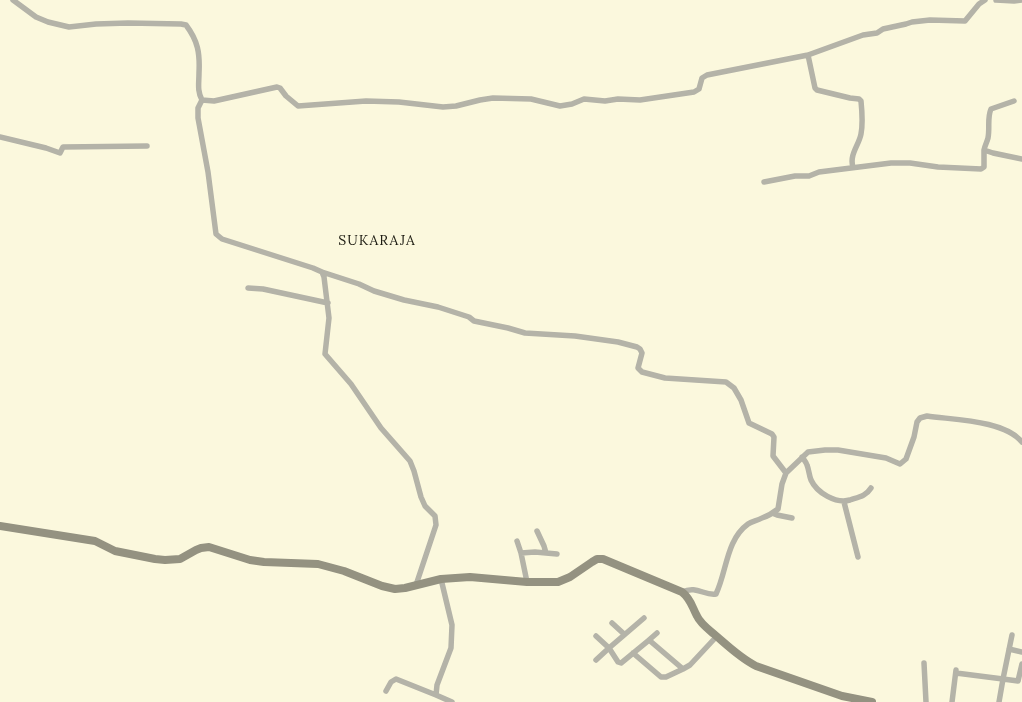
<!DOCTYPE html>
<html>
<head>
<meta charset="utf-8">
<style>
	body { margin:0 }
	canvas { display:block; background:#fbf8dd }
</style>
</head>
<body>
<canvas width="1022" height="702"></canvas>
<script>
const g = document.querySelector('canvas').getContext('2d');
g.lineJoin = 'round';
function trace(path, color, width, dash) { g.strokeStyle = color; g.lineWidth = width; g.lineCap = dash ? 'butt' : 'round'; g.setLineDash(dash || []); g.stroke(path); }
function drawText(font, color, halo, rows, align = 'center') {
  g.font = font + ' Lora,serif'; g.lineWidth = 3; g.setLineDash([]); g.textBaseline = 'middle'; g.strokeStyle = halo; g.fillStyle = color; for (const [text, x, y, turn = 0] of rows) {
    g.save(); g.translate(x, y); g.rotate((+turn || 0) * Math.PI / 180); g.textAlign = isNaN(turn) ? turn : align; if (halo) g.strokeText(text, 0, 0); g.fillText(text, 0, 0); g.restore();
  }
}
trace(new Path2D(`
	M13 0 36 17 48 22 69 27 96 24 128 23 181 24 186 25C198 41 200 53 199 73 199 83 197 91 202 100L214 101 277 87 280 88 286 96 298 106 366 101 399 102 443 107 456 106 480 100 493 98 531 99 560 106 572 104 584 99 605 101 618 99 640 100 694 92 699 89 702 78 707 75 808 55 863 35 877 33 883 29 906 24 912 22 930 20 965 21 979 4 985 0
	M996 0 1014 1 1022 0
	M808 55 815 88 817 90 850 98 859 99 861 101C862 111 863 124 861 134 859 145 849 155 853 167
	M202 100 198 108V118L208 172 216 234 222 239 313 268 322 272 324 277 329 318 325 354 351 384 381 428 410 461 414 471 421 497 425 506 435 516 436 525 416 585
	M0 137 46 148 60 153 63 147 147 146
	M984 150C985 145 987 142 988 138 990 128 987 118 991 109L1014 101
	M764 182 795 176H809L819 172 891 163H910L938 167 981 169 984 167V150L993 153 1022 159
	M322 272 359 284 374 291 404 300 438 307 469 317 474 321 508 328 525 333 575 336 618 342 637 347 640 349 642 353 638 368 642 372 665 378 726 382 734 388 741 400 749 423 772 434 774 437 773 456 786 473
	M248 288 263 289 328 303
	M802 457C804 460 806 462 807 465 809 470 809 475 811 480 817 493 836 504 850 500 859 497 866 496 871 488
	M844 502 858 557
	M772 513 777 515 792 518
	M537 531 544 546 546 553
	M517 541 521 553
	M441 579 452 625 451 648 437 685 436 695 452 702
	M527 582 521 553 535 552 557 554
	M682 592C697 585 704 596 716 594 727 571 726 540 748 524 752 521 757 521 762 518 768 516 773 513 778 509L782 484 786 473 808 452 825 450H838L886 458 900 464 906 459 914 437 917 422 920 418 927 416C954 420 1004 420 1022 442
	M644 618 609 648 618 662 621 663 649 640 683 669 690 665 717 636
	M612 623 624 634
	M596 636 609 648 596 660
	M649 640 657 633
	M1009 649 1022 652
	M633 653 661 677H666L683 669
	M924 663 926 702
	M956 673 1003 679 1012 635
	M386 691 391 682 396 679 436 695
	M952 702 956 670
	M999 702 1003 679 1018 681 1022 664`), '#b4b3a8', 5.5);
trace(new Path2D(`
	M0 526 95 541 115 551 155 559 165 560 180 559 196 550 201 548 209 547 250 560 264 562 318 564 344 571 382 586 395 589 405 588 441 579 470 577 527 582H558L570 577 592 562 597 559H603L682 592C691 599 692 607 697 616 700 623 708 629 714 634 728 646 740 658 756 666L842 696 872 702`), '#949281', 8);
g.letterSpacing = '1px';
drawText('14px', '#1e1d13', '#fbf8dd', [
	["SUKARAJA",377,241]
]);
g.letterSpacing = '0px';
</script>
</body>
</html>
